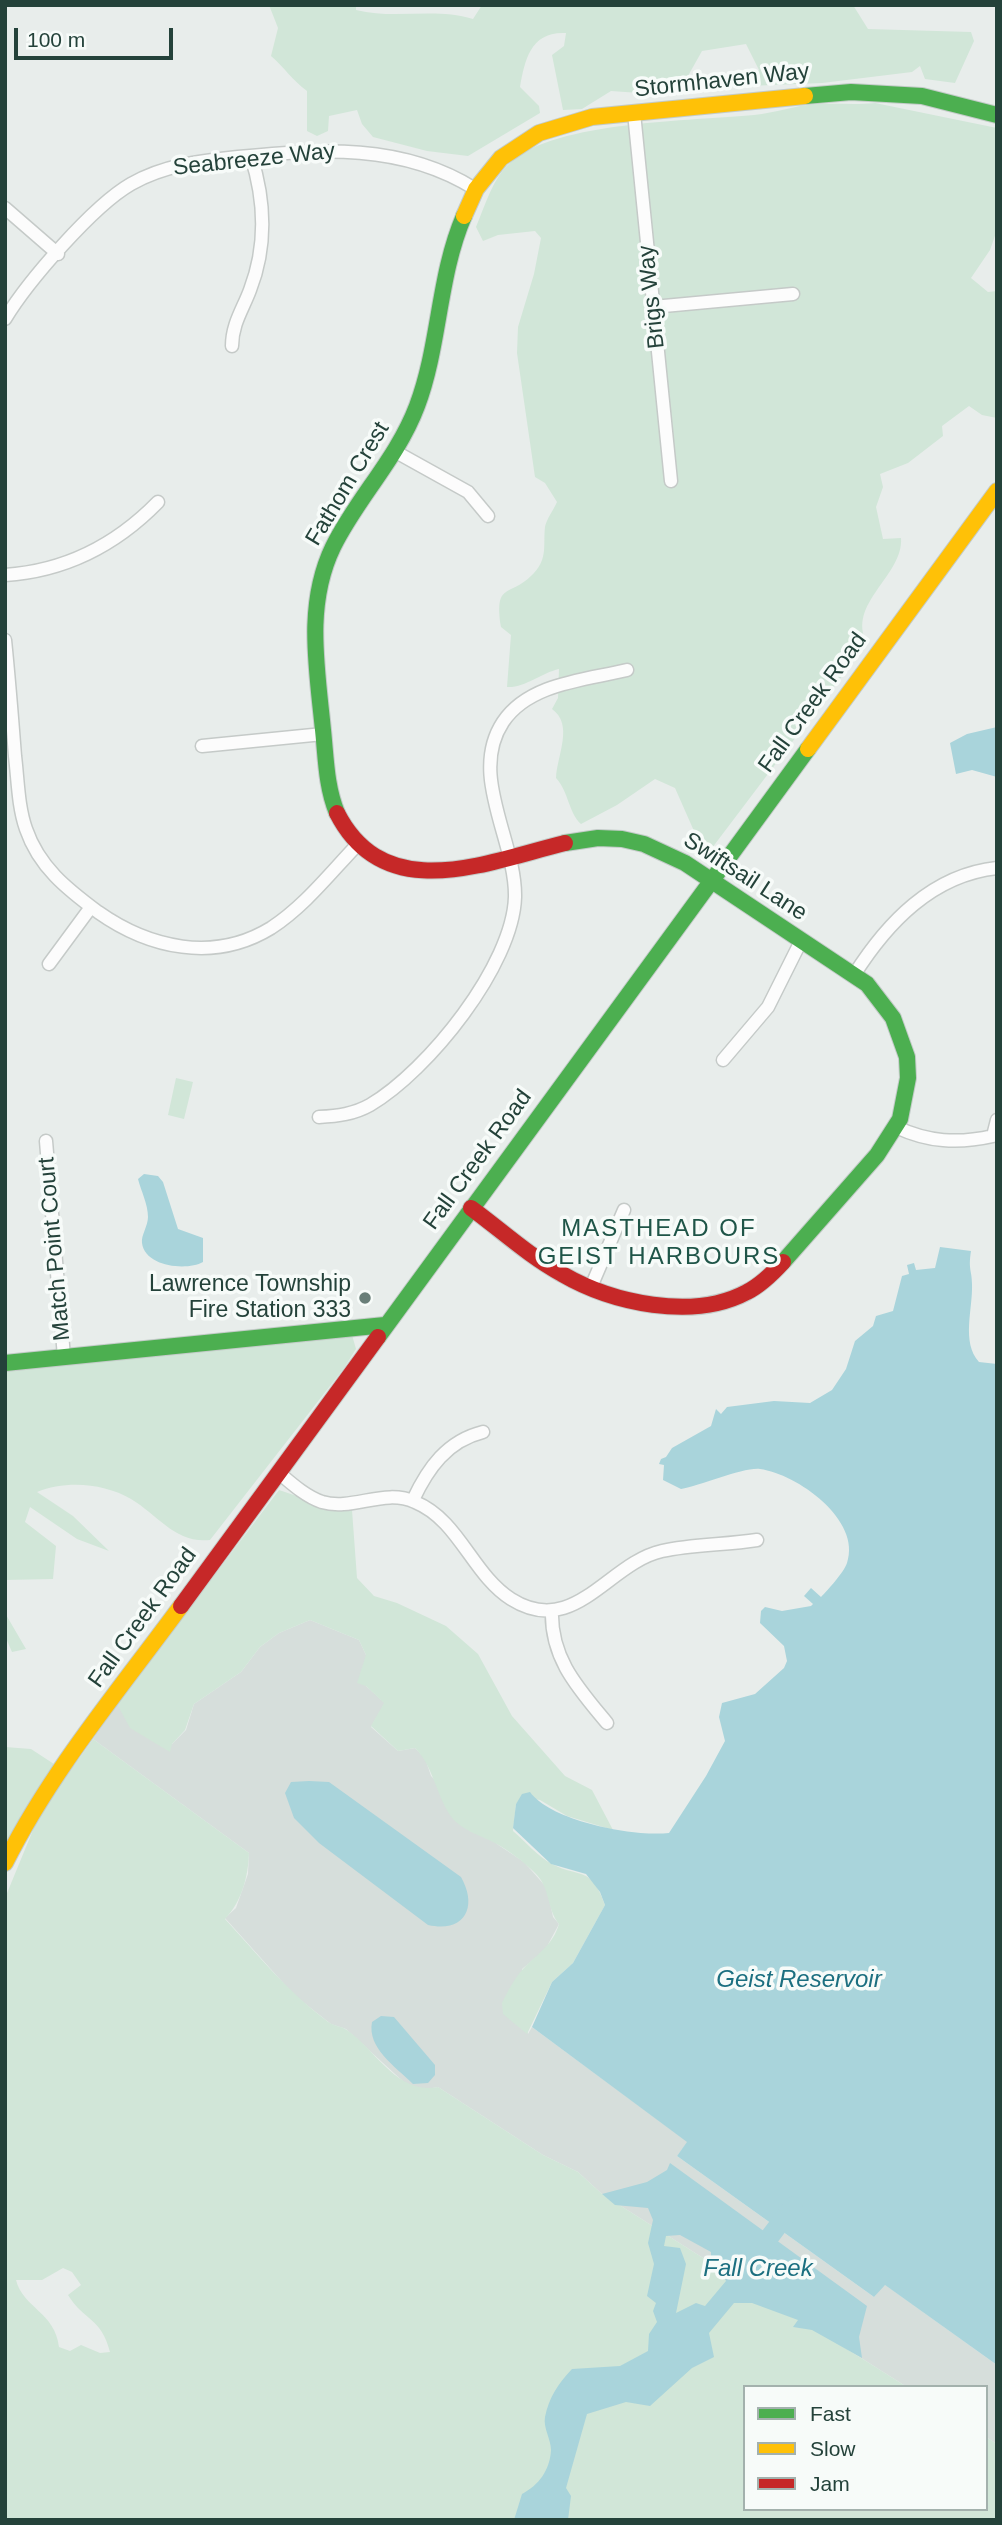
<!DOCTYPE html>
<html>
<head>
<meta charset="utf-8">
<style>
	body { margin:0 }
	#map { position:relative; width:1002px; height:2525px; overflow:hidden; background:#e8edeb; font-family:Arial,sans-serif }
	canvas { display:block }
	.frame { position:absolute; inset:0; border:7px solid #24423a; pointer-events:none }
	.legend { position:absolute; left:743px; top:2385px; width:245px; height:126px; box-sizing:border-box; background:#f7fbf9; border:2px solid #a3b1ad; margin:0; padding:9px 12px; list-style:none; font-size:21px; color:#24423a }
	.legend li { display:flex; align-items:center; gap:14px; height:35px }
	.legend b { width:35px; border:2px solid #a3b1ad }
	.scale { position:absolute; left:14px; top:28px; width:159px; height:32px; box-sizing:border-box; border:4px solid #24423a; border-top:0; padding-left:9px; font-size:21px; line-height:24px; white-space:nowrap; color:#24423a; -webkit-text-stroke:5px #f7fbf9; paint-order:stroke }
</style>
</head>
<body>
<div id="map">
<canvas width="1002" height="2525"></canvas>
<div class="frame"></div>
<ul class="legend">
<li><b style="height:9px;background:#4caf50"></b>Fast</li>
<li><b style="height:9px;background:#ffc107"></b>Slow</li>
<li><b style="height:9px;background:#c62828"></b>Jam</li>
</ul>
<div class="scale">100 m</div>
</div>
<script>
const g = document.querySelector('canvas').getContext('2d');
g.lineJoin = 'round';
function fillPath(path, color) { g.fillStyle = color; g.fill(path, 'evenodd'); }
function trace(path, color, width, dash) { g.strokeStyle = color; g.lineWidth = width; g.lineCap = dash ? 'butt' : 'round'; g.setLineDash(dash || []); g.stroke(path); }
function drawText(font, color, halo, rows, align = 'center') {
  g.font = font + ' Arial,sans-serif'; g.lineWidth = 7; g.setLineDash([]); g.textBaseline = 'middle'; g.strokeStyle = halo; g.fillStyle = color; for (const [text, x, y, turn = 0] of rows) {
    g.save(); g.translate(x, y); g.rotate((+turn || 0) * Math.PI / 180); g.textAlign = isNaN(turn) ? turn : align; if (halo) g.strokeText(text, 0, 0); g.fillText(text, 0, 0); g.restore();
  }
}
fillPath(new Path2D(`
	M310 1620 359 1640 366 1655V1686L385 1703 371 1727 398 1751 415 1748 425 1758 431 1776 497 1844 524 1862 547 1888 553 1917 559 1924 545 1950 522 1969 528 2034 532 2027 688 2142 677 2156 874 2297 884 2284 997 2365V2444L986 2437V2387H907L602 2194 578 2172 543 2155 438 2087 424 2090 407 2085 346 2029 331 2024 294 1995 225 1918 236 1908 248 1874 249 1853 93 1739 117 1704 172 1744 186 1730 194 1704 241 1672 260 1647 279 1633Z`), '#d6dedb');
fillPath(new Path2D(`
	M269 5H356V10C396 20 434 7 473 19L482 5H853L868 29 971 32 974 41 955 83 925 79 920 66 912 72 822 83 748 86 759 70 746 44 702 51 684 83 668 95 611 91 582 109 563 110 552 55 564 46 566 33C531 31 525 59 520 87L539 106 540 113 468 156 427 151 373 137 362 124 357 110 329 116 328 131 317 136 307 131V91C293 81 284 67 271 56L278 28Z
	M875 103 997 128V230L990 250 971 278 988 292 997 291V418L982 415 969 406 942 426 943 436 908 463 880 474 883 487 876 507 883 539 901 538C904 575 846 604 867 643L709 852 694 839V831L675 788 655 779 617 805 581 824C568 812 569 792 556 778 557 755 574 725 552 709L558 698 559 669C541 673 525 688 507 687L511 635 501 627C494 580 510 599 534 573 548 558 543 545 545 527 546 520 554 509 557 502L545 483 535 477 517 353 518 327 534 274 541 238 535 231 498 235 483 241 476 227C485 206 493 177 511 162 556 121 693 121 754 115 775 113 796 105 817 104 836 103 856 105 875 103Z
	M176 1078 193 1082 184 1119 168 1115Z
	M352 1335 356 1349 344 1368 210 1540C176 1544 158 1515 131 1499 104 1483 66 1480 37 1492L73 1516 109 1551 77 1539 30 1507 25 1522 56 1546 53 1579 5 1580V1368Z
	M279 1490 326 1506 352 1510 357 1578 374 1596 397 1603 446 1626 478 1654 512 1716 565 1776 592 1790 613 1830 567 1816 540 1800 522 1797 516 1804 513 1831C525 1841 538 1857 552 1864 581 1879 591 1865 605 1905L573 1963 552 1982 527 2034 503 2014 502 2003C508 1991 514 1979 523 1969 537 1954 553 1945 559 1924 546 1908 551 1887 534 1872 523 1861 509 1851 495 1843 480 1835 460 1830 450 1815 436 1794 433 1766 415 1748L398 1751 371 1726 384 1703 366 1686 357 1683 366 1655 359 1640 310 1620 279 1633 260 1647 241 1672 194 1704 185 1730 172 1744 170 1752 130 1728 117 1704Z
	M5 1613 26 1649 12 1652 5 1636Z
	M93 1739 249 1853C248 1877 242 1901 225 1919 258 1955 288 1992 327 2021 333 2026 341 2026 347 2030 376 2050 397 2095 438 2087L543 2155 578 2172 602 2194 907 2387H745V2509H986V2437L997 2444V2520H5V1898L40 1813ZM63 2268 72 2272 81 2285 68 2295C84 2321 101 2317 110 2352L100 2353 81 2345 70 2351 59 2347C55 2312 23 2308 16 2280H42Z
	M5 1747 31 1749 54 1764 5 1851Z`), '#d1e6d8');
fillPath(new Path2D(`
	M997 727V777L972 770 956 774 950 743 967 734Z
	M144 1174 158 1176 163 1182 178 1229 203 1238V1262C187 1271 145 1267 142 1243 141 1235 148 1226 148 1217 148 1204 141 1191 138 1179Z
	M940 1247 971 1251C968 1270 972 1270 972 1284 973 1309 961 1342 979 1362L997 1364V2365L885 2285 874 2297 677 2156 687 2142 532 2027 552 1982 573 1963 605 1905 600 1892 586 1874 551 1864 513 1828 516 1804 522 1794 530 1792C551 1821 633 1837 669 1833L706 1776 725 1741 719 1717 722 1703 755 1694 784 1668 787 1661 784 1646 760 1623 761 1611 765 1607 782 1611 811 1606 813 1604 804 1596 811 1588 821 1597C828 1590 844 1572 847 1563 862 1520 797 1474 760 1469 744 1467 700 1486 681 1489L663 1480 664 1465 659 1464 661 1459 666 1457 672 1448 711 1426 716 1409 721 1414 727 1407 774 1401 810 1403 832 1390 846 1369 855 1341 873 1326 876 1316 893 1311 902 1276 909 1274 907 1265 914 1263 916 1270 935 1268Z
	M309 1781 329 1782 461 1877C478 1907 465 1933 428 1925L319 1843 294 1818 285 1793 291 1782Z
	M381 2016 394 2017 435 2065V2075L428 2083 413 2084C395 2066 367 2048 372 2022Z
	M670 2163 867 2306 859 2337 862 2358 812 2330 793 2327 798 2320 752 2303H734L709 2333 714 2357 692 2368 650 2406 626 2402 587 2414 566 2488 571 2496 568 2520H514L522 2494C539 2485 550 2470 551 2450 551 2439 543 2428 545 2417 549 2397 558 2384 572 2369L620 2366 648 2351 649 2334 657 2322 653 2311 656 2303 647 2296 654 2264 648 2243 653 2220 648 2208 615 2205 602 2194 647 2182 667 2170ZM680 2235 711 2252V2267L722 2273 726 2281 705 2306 696 2303 676 2313 686 2264 680 2248 664 2246 666 2236Z`), '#a9d4db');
trace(new Path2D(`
	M756 2255 793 2206`), '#a9d4db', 19);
const street = new Path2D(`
	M634 113 671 481
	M5 208 58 254
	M653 307 793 294
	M5 319C28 281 93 206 131 184 164 165 201 161 238 157 320 149 402 143 475 189
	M232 346C232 324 243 309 250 290 267 246 265 200 251 156
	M396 452 468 492 488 516
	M5 575C65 571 116 545 158 502
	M5 640C9 679 12 717 15 756 18 781 18 806 26 829 39 867 67 889 98 912 149 948 214 963 271 928 305 906 331 872 359 843
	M202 746 323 734
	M49 964 91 907
	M854 975C887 923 932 875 997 868
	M723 1060 768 1007 801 941
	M319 1117C338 1116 354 1114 370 1105 428 1071 513 965 515 897 516 840 468 775 503 722 529 683 586 680 627 670
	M896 1127C928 1142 958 1144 993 1136L997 1120
	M46 1141 64 1357
	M591 1287 624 1210
	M278 1472C291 1483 305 1496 322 1502 353 1511 384 1488 415 1502 459 1520 472 1574 511 1599 574 1639 608 1563 662 1551 692 1544 726 1545 757 1540
	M413 1500C428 1468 447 1441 483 1432
	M552 1610C550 1658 578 1688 607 1723`);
const fast = new Path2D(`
	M805 96 851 92 922 96 997 115
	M337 813C326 786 326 758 323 730 317 668 305 605 333 547 357 498 397 459 417 406 440 345 438 276 464 216
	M565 843 598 838 622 839 644 844 685 863 867 984 893 1018 907 1057 908 1078 900 1119 877 1155 783 1262
	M378 1337 808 749
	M5 1363 385 1325`);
const slow = new Path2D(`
	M464 216 476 189 501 158 539 133 592 117 805 96
	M808 749 997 491
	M5 1863C51 1771 120 1689 181 1606`);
const jam = new Path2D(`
	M337 813C385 907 487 862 565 843
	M471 1208C501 1230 529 1256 562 1274 612 1303 693 1321 747 1292 761 1285 772 1274 783 1262
	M181 1606 378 1337`);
trace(street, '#c5cac8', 15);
trace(fast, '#c3cbc8', 18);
trace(slow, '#c3cbc8', 18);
trace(jam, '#c3cbc8', 18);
trace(street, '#fcfcfc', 12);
trace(fast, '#4caf50', 16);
trace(slow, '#ffc107', 16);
trace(jam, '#c62828', 16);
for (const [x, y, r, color] of [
	[365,1298,7,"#697e78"]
]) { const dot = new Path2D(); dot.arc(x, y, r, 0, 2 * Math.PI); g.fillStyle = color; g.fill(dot); trace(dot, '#f7fbf9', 2.5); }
drawText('23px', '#24423a', '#f7fbf9', [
	["Stormhaven Way",722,81,-6],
	["Seabreeze Way",254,160,-6],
	["Brigs Way",652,297,-96],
	["Fathom Crest",348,484,-59],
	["Fall Creek Road",813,703,-54],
	["Swiftsail Lane",745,877,33],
	["Fall Creek Road",478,1160,-54],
	["Match Point Court",55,1249,-95],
	["Fall Creek Road",143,1618,-54]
]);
drawText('23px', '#24423a', '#f7fbf9', [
	["Lawrence Township",351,1285],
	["Fire Station 333",351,1311]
], 'right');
g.letterSpacing = '2px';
drawText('24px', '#1f5548', '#f7fbf9', [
	["MASTHEAD OF",659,1229],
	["GEIST HARBOURS",659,1257]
]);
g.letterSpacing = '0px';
drawText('italic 24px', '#1c6f80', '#f7fbf9', [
	["Geist Reservoir",799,1980],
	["Fall Creek",758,2269]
]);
</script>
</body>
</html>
